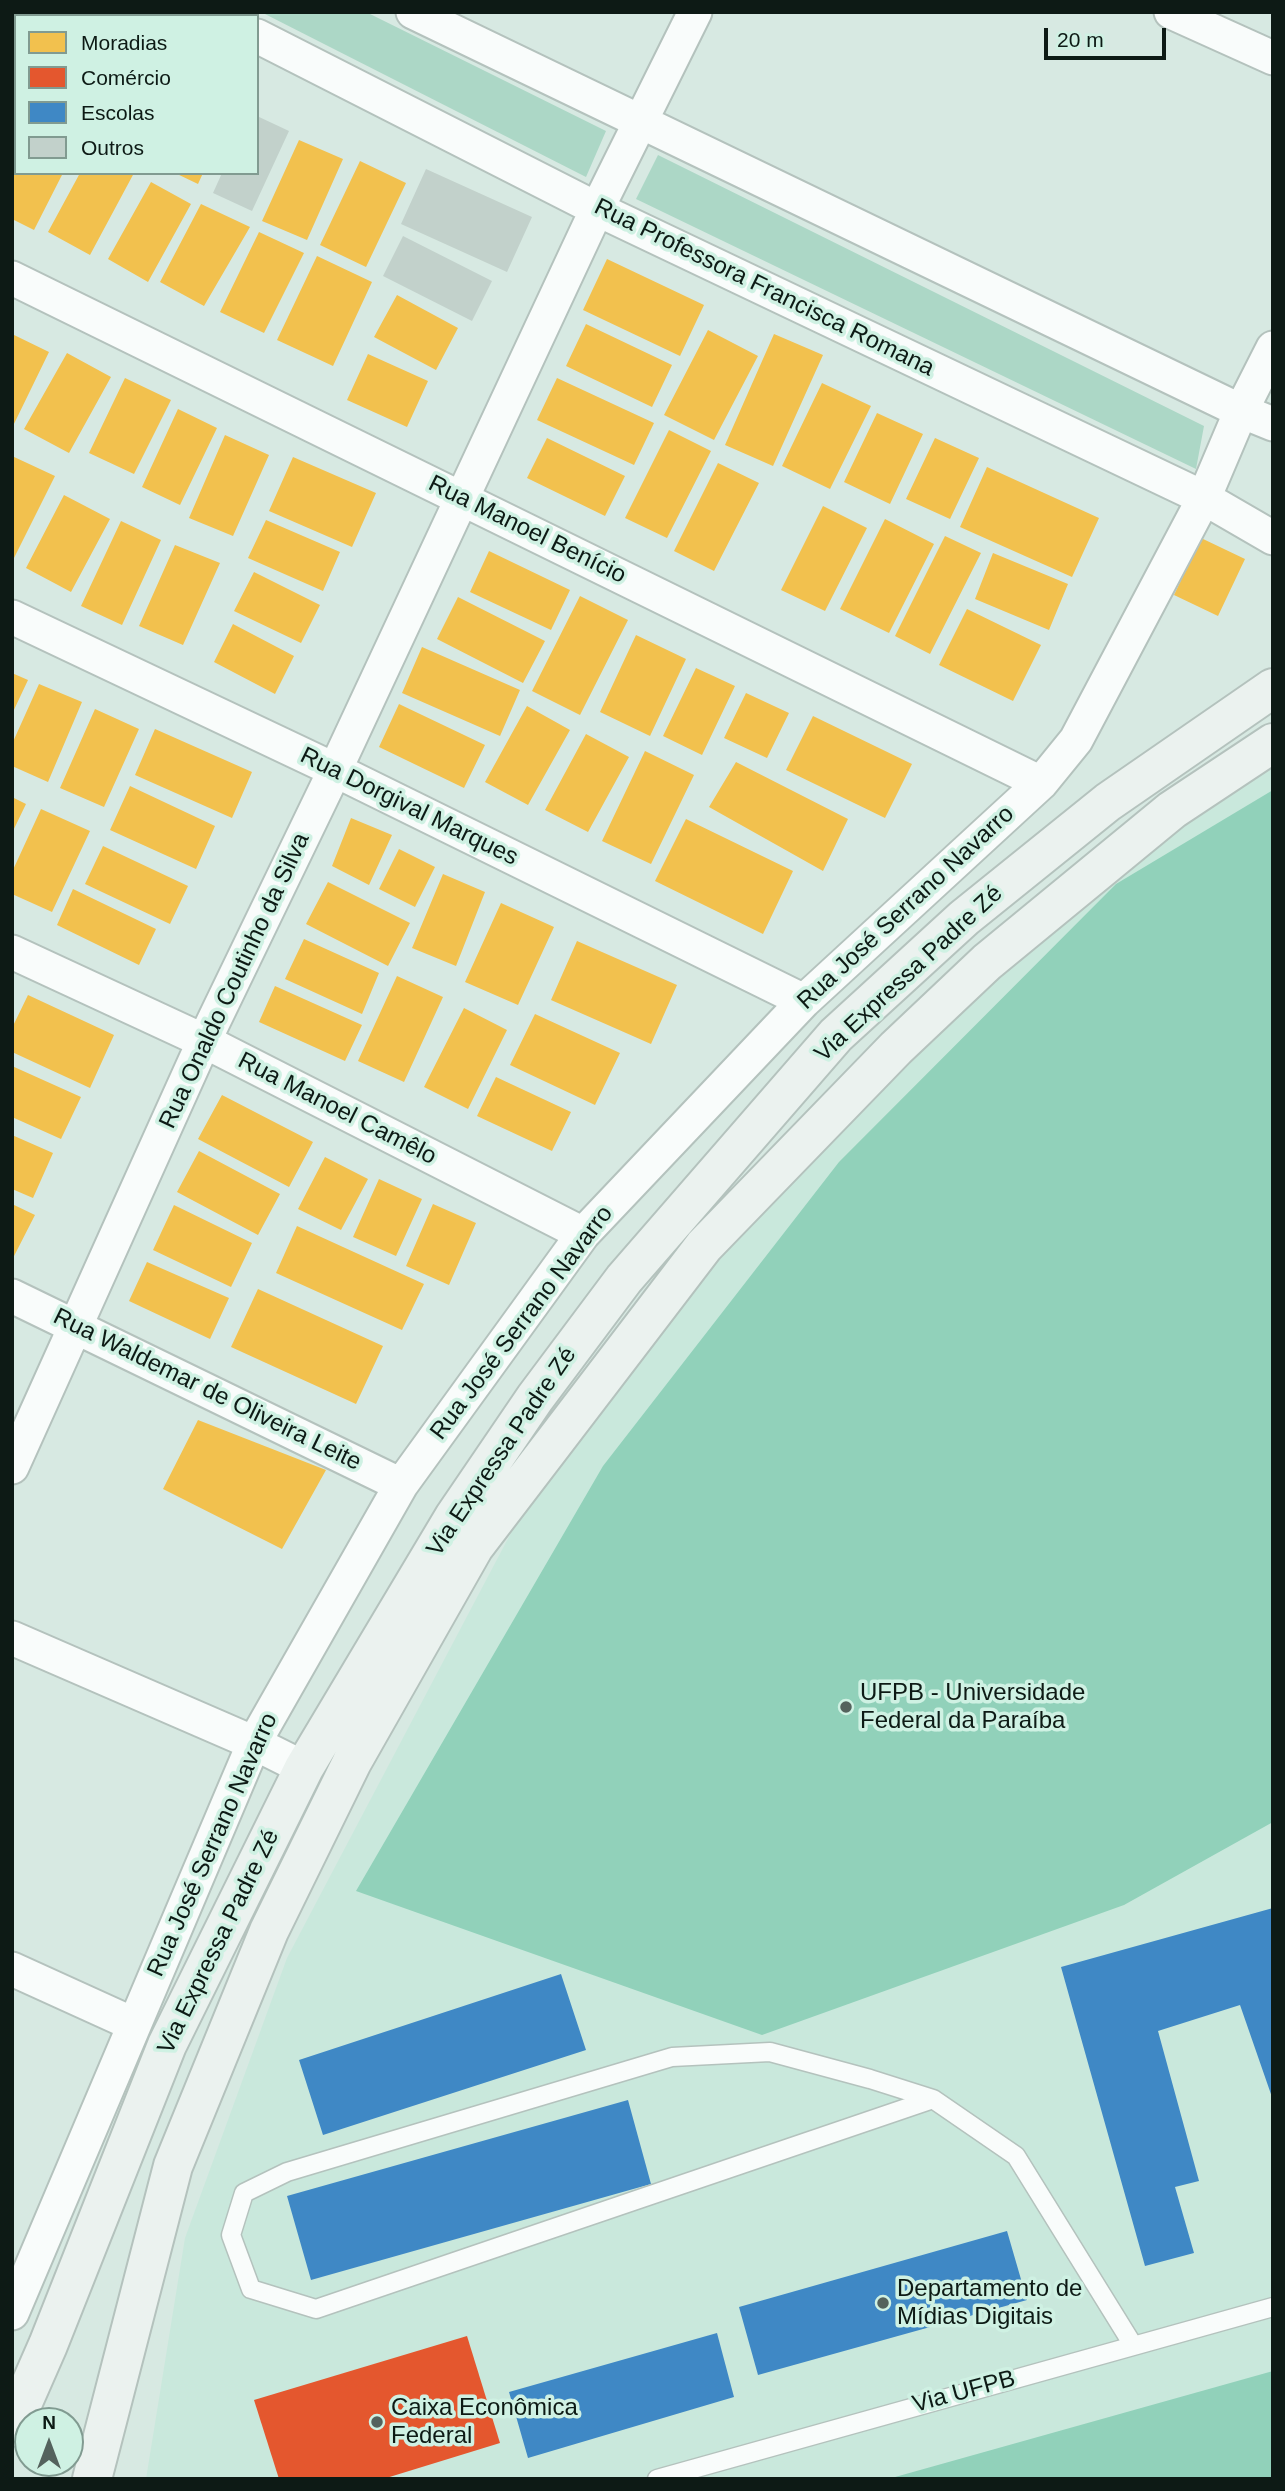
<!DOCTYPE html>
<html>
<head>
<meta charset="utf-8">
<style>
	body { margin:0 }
	#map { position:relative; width:1285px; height:2491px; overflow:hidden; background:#d7e9e2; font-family:Arial,sans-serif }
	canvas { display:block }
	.frame { position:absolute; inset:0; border:14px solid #0d1a15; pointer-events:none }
	.legend { position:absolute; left:14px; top:14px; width:245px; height:161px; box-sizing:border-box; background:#cff1e3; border:2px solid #819b91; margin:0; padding:9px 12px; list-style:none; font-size:21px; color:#0d1a15 }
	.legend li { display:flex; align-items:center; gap:14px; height:35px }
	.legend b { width:35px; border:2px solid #819b91 }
	.north { position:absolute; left:14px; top:2407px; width:70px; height:70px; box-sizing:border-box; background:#cff1e3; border:2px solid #819b91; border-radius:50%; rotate:0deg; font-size:19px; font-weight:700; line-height:28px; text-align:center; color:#0d1a15 }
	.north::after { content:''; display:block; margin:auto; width:24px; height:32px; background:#54625d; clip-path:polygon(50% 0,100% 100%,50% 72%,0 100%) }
	.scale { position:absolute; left:1044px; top:28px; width:122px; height:32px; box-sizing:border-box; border:4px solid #0d1a15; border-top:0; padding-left:9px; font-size:21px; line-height:24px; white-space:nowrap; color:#0d1a15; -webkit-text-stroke:5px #cff1e3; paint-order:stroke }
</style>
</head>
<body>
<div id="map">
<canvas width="1285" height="2491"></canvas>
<div class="frame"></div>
<ul class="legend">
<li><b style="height:19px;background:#f2c14e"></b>Moradias</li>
<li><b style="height:19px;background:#e4572e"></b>Comércio</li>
<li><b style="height:19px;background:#3f88c5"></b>Escolas</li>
<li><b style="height:19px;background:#c2d1cb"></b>Outros</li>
</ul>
<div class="north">N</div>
<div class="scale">20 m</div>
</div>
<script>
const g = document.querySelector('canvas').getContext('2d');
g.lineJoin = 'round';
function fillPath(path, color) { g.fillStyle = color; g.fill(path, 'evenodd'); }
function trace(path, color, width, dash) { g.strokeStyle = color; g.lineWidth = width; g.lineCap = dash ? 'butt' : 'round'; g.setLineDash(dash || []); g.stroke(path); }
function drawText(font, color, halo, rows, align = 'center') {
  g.font = font + ' Arial,sans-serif'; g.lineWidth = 7; g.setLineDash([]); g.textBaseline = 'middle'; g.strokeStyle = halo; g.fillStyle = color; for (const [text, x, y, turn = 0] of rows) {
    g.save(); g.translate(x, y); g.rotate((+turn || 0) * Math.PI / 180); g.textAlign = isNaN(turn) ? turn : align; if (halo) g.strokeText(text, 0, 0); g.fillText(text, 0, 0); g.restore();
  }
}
fillPath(new Path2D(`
	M1273 766V2479H146L185 2238 287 1958 552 1455 717 1258 1054 912Z`), '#c9e8dc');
fillPath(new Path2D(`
	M261 12H366L606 131 586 177Z
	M658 155 1204 426 1196 469 636 199Z`), '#acd7c6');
fillPath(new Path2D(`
	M1273 790V1822L1124 1905 762 2035 356 1891 603 1466 839 1162 1116 884Z
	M1273 2371V2479H888Z`), '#91d1ba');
fillPath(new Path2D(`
	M12 12H54L61 16H16V33L12 31Z
	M12 46 16 48V103L12 102Z
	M299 140 343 159 307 240 262 221Z
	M360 161 406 183 366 267 320 245Z
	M16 162V173H63L34 230 12 219V169Z
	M80 173H134L90 255 48 232Z
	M175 173H203L198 184Z
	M151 182 191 204 148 282 108 259Z
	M201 204 250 227 204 306 160 282Z
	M259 232 304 253 264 333 220 312Z
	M317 256 372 282 333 366 277 340Z
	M607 259 704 305 680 356 583 310Z
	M397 295 458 328 436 370 374 337Z
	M586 324 672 365 652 407 566 366Z
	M708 330 758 356 714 440 664 415Z
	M12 334 49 352 12 428Z
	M774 334 823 355 773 466 725 445Z
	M67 353 111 377 69 453 24 429Z
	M368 354 428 381 407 427 347 400Z
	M125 378 171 400 134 474 89 453Z
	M557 378 654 423 634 465 537 420Z
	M822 383 871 406 830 489 782 466Z
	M178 409 217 428 180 505 142 487Z
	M877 413 923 434 890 504 844 482Z
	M669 430 711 451 667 538 625 518Z
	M225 435 269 455 233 536 189 518Z
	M547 438 625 476 605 516 527 478Z
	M935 438 979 458 950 519 906 499Z
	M12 456 55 476 12 562Z
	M293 457 376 493 352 547 269 511Z
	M718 463 759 483 714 571 674 551Z
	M987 467 1099 518 1072 577 960 527Z
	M64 495 110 519 71 592 26 568Z
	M823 506 867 528 825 611 781 590Z
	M885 519 934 544 889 633 840 609Z
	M266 520 340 552 323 591 248 558Z
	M121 521 161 540 122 625 81 606Z
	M945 536 981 553 930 654 895 636Z
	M1201 538 1245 559 1218 616 1174 595Z
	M175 545 220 563 183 645 139 626Z
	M489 551 570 590 551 630 470 592Z
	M993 553 1068 584 1049 630 975 599Z
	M254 572 320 605 301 643 234 611Z
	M580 596 628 620 580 715 532 691Z
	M458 597 545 641 523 683 437 639Z
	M967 609 1041 645 1013 701 939 665Z
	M233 624 294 656 275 694 214 662Z
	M636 635 686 659 650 736 600 712Z
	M422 647 520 690 500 736 402 693Z
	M696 668 735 686 702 755 663 736Z
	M12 673 28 680 12 714Z
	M39 684 82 702 48 782 12 766V744Z
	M746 693 789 713 767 758 724 738Z
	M399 704 485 745 464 788 379 747Z
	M527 706 570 730 528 805 485 782Z
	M95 709 139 729 104 807 60 788Z
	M813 716 912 764 885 818 786 770Z
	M155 729 252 772 232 818 135 775Z
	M586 734 629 757 588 832 545 810Z
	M645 751 694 775 651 864 602 841Z
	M736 762 848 819 823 871 709 807Z
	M130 786 215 826 196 869 110 830Z
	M12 797 26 804 12 833Z
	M41 809 90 831 52 912 12 894V872Z
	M351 818 392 835 369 885 332 866Z
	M686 819 793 871 763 934 655 881Z
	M103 846 188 886 170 924 85 884Z
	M399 849 435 867 415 907 379 889Z
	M443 874 485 892 456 966 412 948Z
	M328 882 410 923 388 966 306 924Z
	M73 889 156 929 139 965 57 925Z
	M501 903 554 927 518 1005 465 982Z
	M304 939 379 973 362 1014 285 979Z
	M577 941 677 985 651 1044 551 1000Z
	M397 976 443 997 404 1082 358 1061Z
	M275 986 362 1025 345 1061 259 1022Z
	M28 995 114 1035 90 1088 12 1052V1028Z
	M464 1008 507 1030 468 1109 424 1087Z
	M535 1014 620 1053 595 1105 510 1065Z
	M12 1066 81 1097 61 1139 12 1117Z
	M496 1077 571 1112 552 1151 477 1116Z
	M222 1095 313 1142 289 1187 198 1139Z
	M12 1135 53 1153 33 1198 12 1189Z
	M199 1151 280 1194 258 1235 177 1192Z
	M325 1157 368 1179 341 1230 298 1209Z
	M379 1179 422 1199 396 1256 353 1237Z
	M12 1204 35 1215 12 1260Z
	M433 1204 476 1223 449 1285 406 1266Z
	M174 1205 252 1243 231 1287 153 1250Z
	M297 1226 424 1284 402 1330 276 1273Z
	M147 1262 229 1298 210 1339 129 1301Z
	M258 1289 383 1346 356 1404 231 1347Z
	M198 1420 326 1470 282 1549 163 1489Z`), '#f2c14e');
fillPath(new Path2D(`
	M467 2336 500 2443 383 2479H279L254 2400Z`), '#e4572e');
fillPath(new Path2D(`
	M1273 1908V2100L1240 2005 1158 2031 1199 2181 1175 2187 1194 2253 1145 2266 1061 1967Z
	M561 1974 586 2050 323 2135 299 2060Z
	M628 2100 651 2184 311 2280 287 2196Z
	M1007 2231 1027 2300 758 2375 739 2307Z
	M717 2333 734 2397 528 2458 509 2392Z`), '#3f88c5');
fillPath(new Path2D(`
	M257 116 289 131 252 211 213 193 222 173H257Z
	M426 169 532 217 507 272 401 224Z
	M403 236 492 281 472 321 383 276Z`), '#c2d1cb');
const lane = new Path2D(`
	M933 2099 316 2309 251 2289 231 2235 244 2193 287 2172 672 2057 770 2052 870 2079 933 2099 1016 2156 1133 2345
	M657 2479 1273 2307`);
const street = new Path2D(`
	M211 12 218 16
	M413 12 1241 411 1273 424
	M1171 12 1273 58
	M257 36 597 209 1204 498 1273 538
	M12 278 1041 783
	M12 617 335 770 804 1001
	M12 952 204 1041 583 1234
	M12 1296 401 1485
	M12 1467 204 1041 335 770 597 209 695 12
	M12 1638 254 1743 304 1768
	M12 1969 133 2024
	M12 2313 254 1743 401 1485 583 1234 804 1001 1041 783 1076 740 1204 498 1241 411 1273 348`);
const secondary = new Path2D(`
	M12 2427 48 2345 167 2045 304 1768 454 1517 535 1398 624 1279 836 1035 964 918 1108 802 1273 688
	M92 2479 173 2166 269 1931 352 1762 474 1547 704 1246 896 1048 987 962 1172 810 1273 743`);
trace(lane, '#b4c2bd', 21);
trace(street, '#b4c2bd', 37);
trace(secondary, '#b4c2bd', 42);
trace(lane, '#f9fcfb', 18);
trace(street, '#f9fcfb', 33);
trace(secondary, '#ebf2ef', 38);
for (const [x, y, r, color] of [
	[846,1707,7,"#54625d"],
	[883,2303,7,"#54625d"],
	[377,2422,7,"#54625d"]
]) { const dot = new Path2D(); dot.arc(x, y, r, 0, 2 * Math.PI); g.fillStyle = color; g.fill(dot); trace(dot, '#cff1e3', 2.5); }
drawText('24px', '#0d1a15', '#cff1e3', [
	["Rua Professora Francisca Romana",764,288,26],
	["Rua Manoel Benício",527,530,26],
	["Rua Dorgival Marques",409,807,26],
	["Rua José Serrano Navarro",906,908,-43],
	["Via Expressa Padre Zé",909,974,-43],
	["Rua Onaldo Coutinho da Silva",235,981,-65],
	["Rua Manoel Camêlo",337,1109,27],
	["Rua José Serrano Navarro",522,1323,-53],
	["Rua Waldemar de Oliveira Leite",207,1390,26],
	["Via Expressa Padre Zé",502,1452,-56],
	["Rua José Serrano Navarro",213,1845,-66],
	["Via Expressa Padre Zé",219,1942,-64],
	["Via UFPB",964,2392,-15]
]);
drawText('24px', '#0d1a15', '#cff1e3', [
	["UFPB - Universidade",860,1693],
	["Federal da Paraíba",860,1721],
	["Departamento de",897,2289],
	["Mídias Digitais",897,2317],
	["Caixa Econômica",391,2408],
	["Federal",391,2436]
], 'left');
</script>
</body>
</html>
